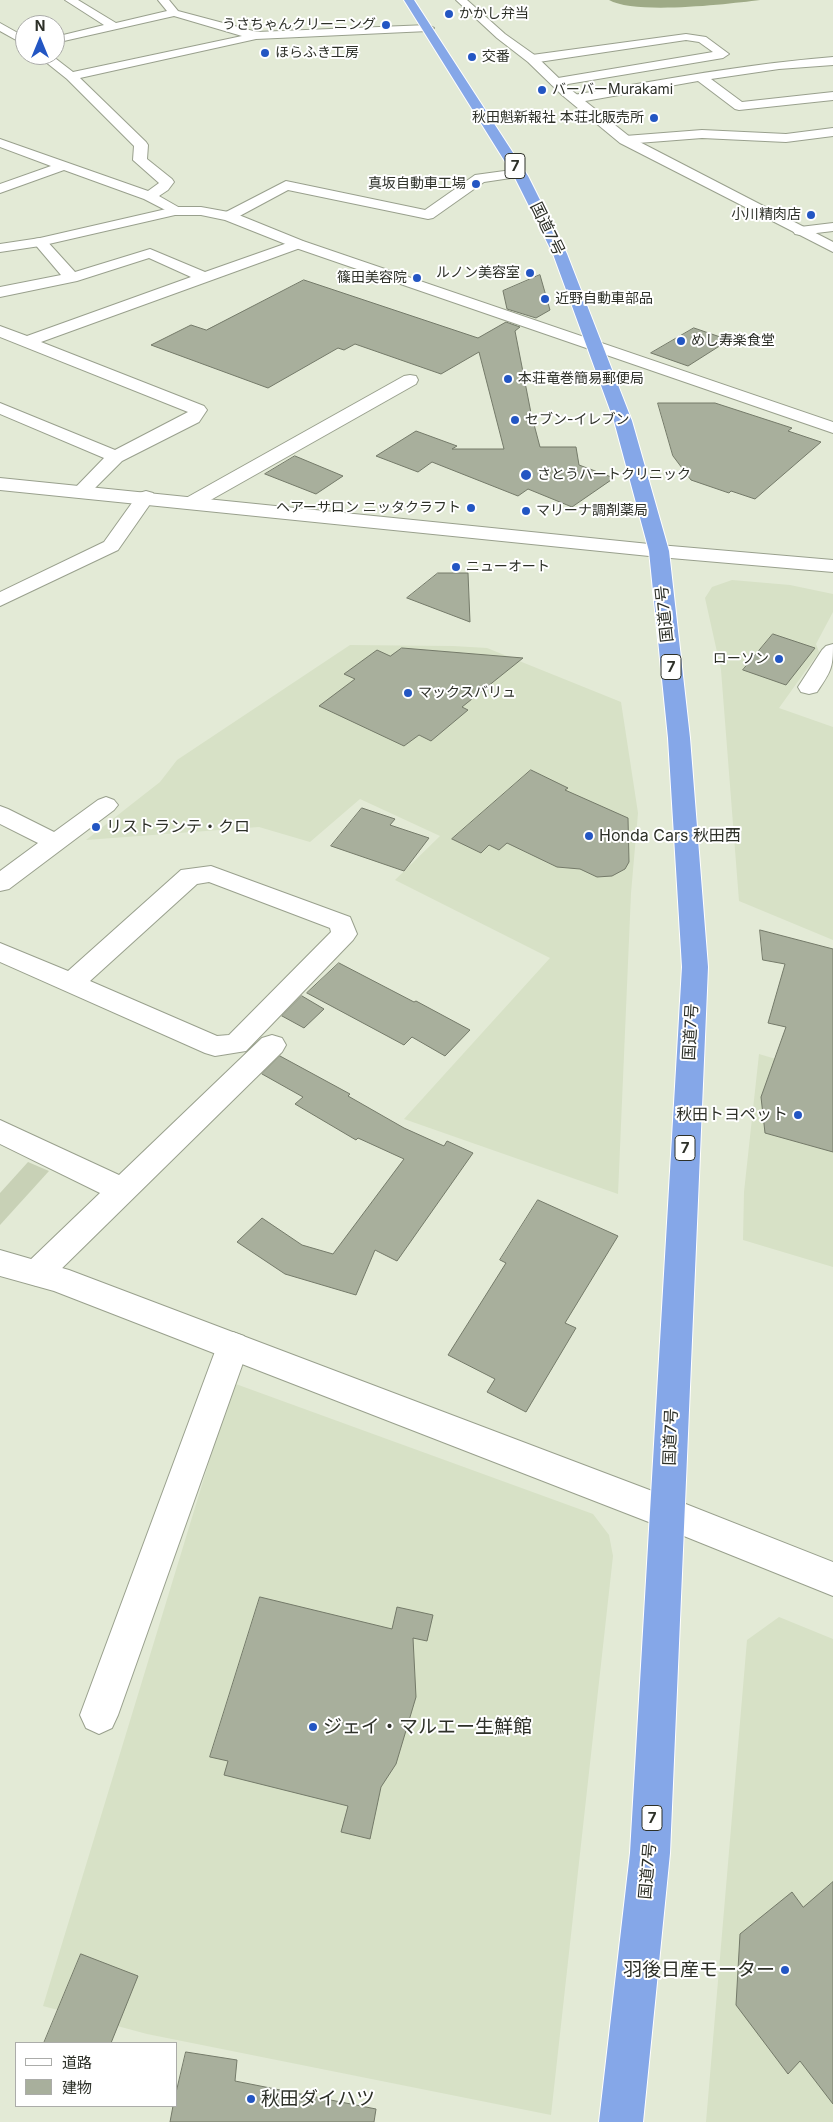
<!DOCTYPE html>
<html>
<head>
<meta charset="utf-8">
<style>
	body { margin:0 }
	#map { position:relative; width:833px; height:2122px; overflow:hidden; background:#e3ead6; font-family:Inter,"Noto Sans JP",sans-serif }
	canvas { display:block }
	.legend { position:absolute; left:15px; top:2042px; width:162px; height:65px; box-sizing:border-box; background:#fff; border:1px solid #abaca9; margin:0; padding:6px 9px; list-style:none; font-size:15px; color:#2d3028 }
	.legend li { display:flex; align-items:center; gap:10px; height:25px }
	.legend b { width:25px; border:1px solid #abaca9 }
	.north { position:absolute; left:15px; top:15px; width:50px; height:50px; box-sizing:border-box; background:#fff; border:1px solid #abaca9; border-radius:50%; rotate:0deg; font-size:14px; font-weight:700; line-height:20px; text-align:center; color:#2d3028 }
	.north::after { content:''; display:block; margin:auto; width:18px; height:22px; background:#2356c3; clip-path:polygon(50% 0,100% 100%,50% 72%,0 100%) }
</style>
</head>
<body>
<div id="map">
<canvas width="833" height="2122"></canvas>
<ul class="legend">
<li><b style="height:6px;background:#fff"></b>道路</li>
<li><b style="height:14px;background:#a8af9c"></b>建物</li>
</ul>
<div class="north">N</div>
</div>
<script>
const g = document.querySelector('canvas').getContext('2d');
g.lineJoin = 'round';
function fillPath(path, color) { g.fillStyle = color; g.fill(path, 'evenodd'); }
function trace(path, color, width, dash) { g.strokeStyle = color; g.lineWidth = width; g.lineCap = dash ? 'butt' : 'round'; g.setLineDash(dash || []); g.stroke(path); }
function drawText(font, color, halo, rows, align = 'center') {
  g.font = font + ' Inter,"Noto Sans JP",sans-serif'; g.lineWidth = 4; g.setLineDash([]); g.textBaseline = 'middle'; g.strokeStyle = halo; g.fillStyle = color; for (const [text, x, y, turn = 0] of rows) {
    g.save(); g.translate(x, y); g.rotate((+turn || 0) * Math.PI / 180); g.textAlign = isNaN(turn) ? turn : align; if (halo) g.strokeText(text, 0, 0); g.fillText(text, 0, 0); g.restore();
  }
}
fillPath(new Path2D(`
	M732 580 790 585 833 594V612L816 644 819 652 779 708 833 727V940L739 901 721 670 705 598 712 587Z
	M350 645 453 646 487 648 621 702 638 813 631 893 618 1194 404 1119 550 958 395 880 440 836 360 799 310 842 259 827 86 840 160 782 177 760Z
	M759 1054 833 1076V1267L743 1240 744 1192Z
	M233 1383 593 1514 609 1535 613 1556 551 2115 147 2034 43 2006Z
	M779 1617 833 1639V2122H706L747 1640Z`), '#d7e1c6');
fillPath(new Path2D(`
	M28 1162 49 1171 0 1225V1193Z`), '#c8d1b6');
fillPath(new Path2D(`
	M609 0H760C728 4 635 15 609 0Z`), '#9eaa86');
const building = new Path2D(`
	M540 275 550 310 536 318 507 309 503 291Z
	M304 280 478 338 506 322 520 327 515 331 531 413 540 447H576L579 465 614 478 572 507 528 489 518 496 432 462 418 472 376 456 416 431 457 446 452 449H504L479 352 441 374 355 344 344 350 338 348 268 388 151 345 191 325 206 330Z
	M694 328 729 340 688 366 651 353Z
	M658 403H715L792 428 788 431 821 442 755 499 731 491 729 493 691 480 673 456Z
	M295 456 343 476 316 494 265 474Z
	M438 573H468L470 622 407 598Z
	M773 634 815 648 786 685 743 670Z
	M402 648 523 658 462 707 468 710 431 741 419 735 404 746 319 706 355 679 344 674 377 650 390 656Z
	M531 770 568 788 565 790 628 818 629 862 625 869 612 876 597 877 580 869 557 867 507 843 499 850 489 845 481 853 452 839Z
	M362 808 395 819 390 825 429 838 404 871 331 846Z
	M760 930 833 949V1152L765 1133 761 1097 786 1027 768 1023 785 964 763 960Z
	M339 963 414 1002 416 1001 470 1030 445 1056 412 1037 404 1045 307 993Z
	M302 996 324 1009 304 1028 282 1016Z
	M280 1056 350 1094 348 1096 404 1128 444 1146 447 1141 473 1153 397 1261 375 1250 356 1295 285 1274 237 1242 262 1218 302 1245 333 1254 404 1159 358 1138 356 1140 295 1104 303 1097 262 1074Z
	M538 1200 618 1236 565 1323 576 1328 526 1412 487 1392 495 1379 448 1355 506 1263 500 1260Z
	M260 1597 392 1629 397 1607 433 1615 427 1641 413 1638 416 1697 396 1764 381 1787 370 1839 341 1832 348 1806 224 1775 228 1761 210 1757Z
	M833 1882V2104L800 2061 788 2074 736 2005 740 1934 792 1892 803 1907Z
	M81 1954 138 1976 111 2043H44Z
	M186 2052 237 2060 235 2081 376 2109 374 2122H170L173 2106H176V2093Z`);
fillPath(building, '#a8af9c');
trace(building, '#747a69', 1);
const street = new Path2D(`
	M65 0H78L116 23 167 11 158 0H169L178 11 257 32 428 25 434 28 428 31 256 39 80 78 146 142 148 145 147 159 172 179 174 182 168 190 159 196 180 208 182 211 180 214 175 215 144 199 64 170 0 193V184L51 166 0 147V139L148 191 159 183 133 160 134 146 67 79 37 55H51L73 72 242 36 174 16 55 43V37L104 25Z
	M0 23 25 37V45L0 31Z
	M686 34 706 37 729 54 723 58 556 86 552 85 550 82 552 79 713 52 699 42 686 40 532 63 526 59 532 55Z
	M833 57V65L779 69 711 79 742 102 833 92V100L739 110 735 109 698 81 574 103 568 99 574 95C660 80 746 64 833 57Z
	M833 128V136L786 142 702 138 625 144 618 140 625 136 702 130 786 134Z
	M519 169 526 173 524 176 484 182 433 218 428 219 288 190 234 219H224L222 216 224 213 286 181 425 210 475 175Z
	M833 223V231L800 235 795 234 793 231 795 228 800 227Z
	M40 238 45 239 75 272 150 249 205 272 293 241H303L305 244 303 247 41 342 204 406 207 410 199 422 122 461 88 495 81 497 74 495 72 491 104 458 0 414V403L115 450 188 412 0 337V326L27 336 191 277 149 258 77 281 0 297V287L61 275 33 242 35 239Z
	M410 375 416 376 418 380 416 384 200 506 193 508 186 506 184 502 186 498 404 376Z
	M146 491 153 493 155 497 118 550 0 606V592L104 542 139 493Z
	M833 644C833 669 831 671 817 692L809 694 801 692 798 687 822 650 826 646Z
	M106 797 114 800 118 805 114 810 9 889 0 891V871L38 843 0 824V806L8 809 54 832 98 800Z
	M211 866 350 917 357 934 353 940 246 1051 215 1056 205 1053 0 962V943L68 971 181 870ZM209 882 330 928 331 932 229 1035 217 1036 90 981 197 884Z
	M272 1035 282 1038 286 1045 282 1052 48 1282 37 1286 26 1282 22 1273 26 1264 100 1193 0 1144V1120L119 1175 262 1038Z
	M233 1332 244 1336 249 1346 118 1715 112 1728 99 1734 86 1728 80 1715 217 1346 222 1336Z`);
const secondary = new Path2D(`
	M456 0H467L505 34 536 56 570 89 630 137 833 242V252L620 143 562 95 528 62 497 38Z
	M175 207H201L234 213 303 241 833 422V433L293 247 225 220 201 215H175L40 246 0 252V244L40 238Z
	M0 478 659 545 833 560V572L659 557 0 490Z
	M0 1250 69 1270 668 1497 833 1562V1596L659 1526 54 1291 0 1276Z`);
const highway = new Path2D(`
	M404 0H414L528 176 567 254 632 421 669 551 690 738 708 967 670 1853 643 2122H599L630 1853 682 967 668 738 649 551 614 421 553 254 514 176Z`);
trace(street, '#99a08d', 2);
trace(secondary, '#99a08d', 2);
trace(highway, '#fff', 2);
fillPath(street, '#fff');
fillPath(secondary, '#fff');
fillPath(highway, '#85a7e8');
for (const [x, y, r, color] of [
	[449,14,5,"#2356c3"],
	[386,25,5,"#2356c3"],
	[265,53,5,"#2356c3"],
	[472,57,5,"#2356c3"],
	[542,90,5,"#2356c3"],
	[654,118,5,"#2356c3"],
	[476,184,5,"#2356c3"],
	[811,215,5,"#2356c3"],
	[530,273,5,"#2356c3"],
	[417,278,5,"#2356c3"],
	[545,299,5,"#2356c3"],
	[681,341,5,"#2356c3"],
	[508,379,5,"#2356c3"],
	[515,420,5,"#2356c3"],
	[526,475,6,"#2356c3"],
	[471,508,5,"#2356c3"],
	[526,511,5,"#2356c3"],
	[456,567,5,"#2356c3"],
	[779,659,5,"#2356c3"],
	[408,693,5,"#2356c3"],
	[96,827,5,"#2356c3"],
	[589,836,5,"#2356c3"],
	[798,1115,5,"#2356c3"],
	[313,1727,5,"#2356c3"],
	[785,1970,5,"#2356c3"],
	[251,2099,5,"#2356c3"]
]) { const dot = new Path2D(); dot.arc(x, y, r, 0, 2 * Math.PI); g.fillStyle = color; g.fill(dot); trace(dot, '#fff', 2); }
drawText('14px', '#2d3028', '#fff', [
	["かかし弁当",459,14],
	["うさちゃんクリーニング",376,25,"right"],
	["ほらふき工房",275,53],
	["交番",482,57],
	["バーバーMurakami",552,90],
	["秋田魁新報社 本荘北販売所",644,118,"right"],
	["真坂自動車工場",466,184,"right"],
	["小川精肉店",801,215,"right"],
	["ルノン美容室",520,273,"right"],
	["篠田美容院",407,278,"right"],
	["近野自動車部品",555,299],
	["めし寿楽食堂",691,341],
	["本荘竜巻簡易郵便局",518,379],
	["セブン-イレブン",525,420],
	["さとうハートクリニック",537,475],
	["ヘアーサロン ニッタクラフト",461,508,"right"],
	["マリーナ調剤薬局",536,511],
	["ニューオート",466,567],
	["ローソン",769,659,"right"],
	["マックスバリュ",418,693]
], 'left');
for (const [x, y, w] of [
	[515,166,20],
	[671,667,20],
	[685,1148,20],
	[652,1818,20]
]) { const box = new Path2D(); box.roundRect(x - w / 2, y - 12.5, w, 25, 4); g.fillStyle = '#fff'; g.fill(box); trace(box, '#2d3028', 1); }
drawText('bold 15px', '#2d3028', null, [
	["7",515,166],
	["7",671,667],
	["7",685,1148],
	["7",652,1818]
]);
drawText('16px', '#2d3028', '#fff', [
	["国道7号",547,229,64],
	["国道7号",665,614,-96],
	["国道7号",691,1032,-87],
	["国道7号",671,1437,-88],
	["国道7号",648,1871,-85]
]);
drawText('16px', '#2d3028', '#fff', [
	["リストランテ・クロ",106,827],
	["Honda Cars 秋田西",599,836],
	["秋田トヨペット",788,1115,"right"]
], 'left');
drawText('19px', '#2d3028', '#fff', [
	["ジェイ・マルエー生鮮館",323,1727],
	["羽後日産モーター",775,1970,"right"],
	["秋田ダイハツ",261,2099]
], 'left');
</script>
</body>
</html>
